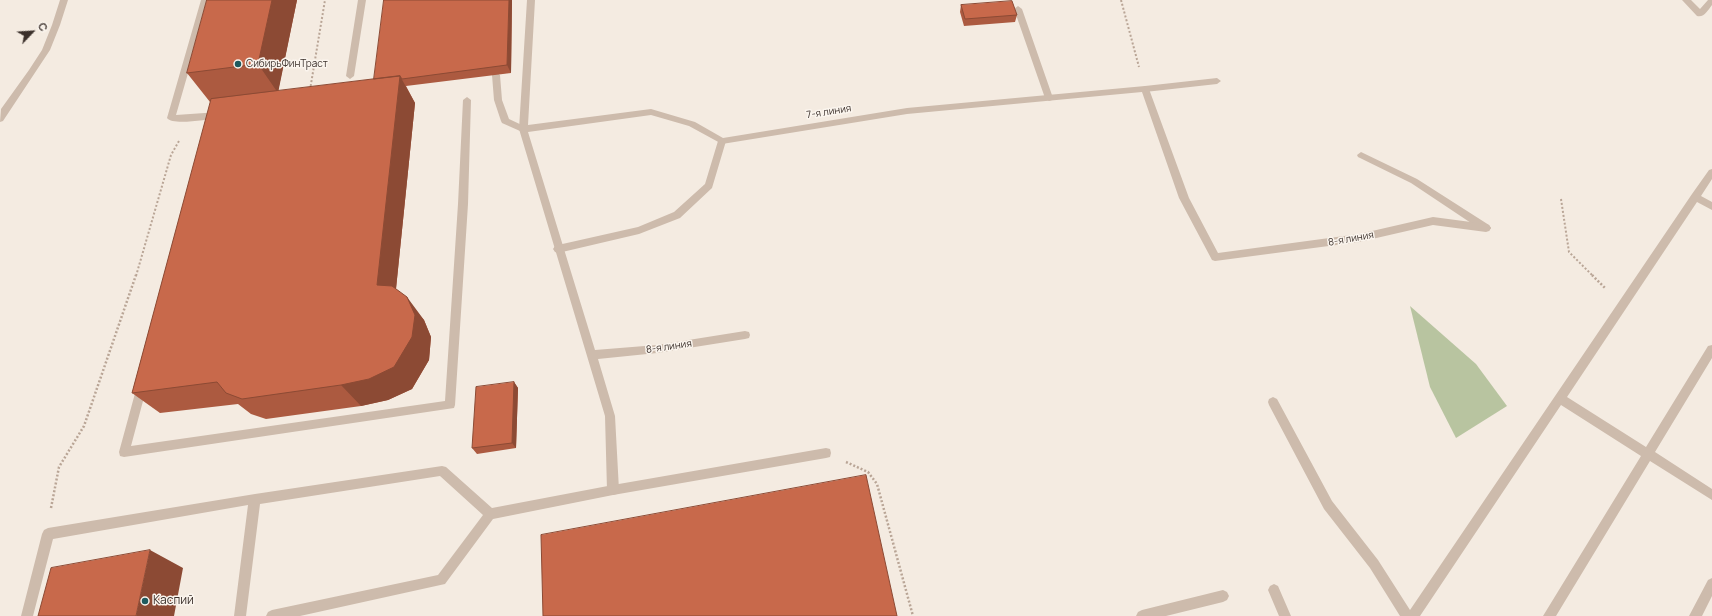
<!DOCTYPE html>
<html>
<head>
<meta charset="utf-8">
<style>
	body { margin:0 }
	#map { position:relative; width:1712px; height:616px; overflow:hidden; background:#f4ebe1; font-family:Manrope,sans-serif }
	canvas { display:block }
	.north { position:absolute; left:12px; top:12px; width:40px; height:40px; -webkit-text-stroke:3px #fbf5ee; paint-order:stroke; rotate:65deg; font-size:11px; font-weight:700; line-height:16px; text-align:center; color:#3b302b }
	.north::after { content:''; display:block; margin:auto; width:14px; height:18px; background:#3b302b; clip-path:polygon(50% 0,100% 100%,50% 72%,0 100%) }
</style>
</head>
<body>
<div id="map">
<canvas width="1712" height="616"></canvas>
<div class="north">С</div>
</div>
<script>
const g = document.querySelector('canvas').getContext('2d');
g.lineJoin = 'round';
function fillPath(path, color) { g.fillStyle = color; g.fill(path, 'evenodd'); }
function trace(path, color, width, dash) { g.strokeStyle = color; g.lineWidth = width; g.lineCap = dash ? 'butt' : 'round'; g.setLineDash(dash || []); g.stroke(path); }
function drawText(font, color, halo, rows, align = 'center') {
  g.font = font + ' Manrope,sans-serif'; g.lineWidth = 3; g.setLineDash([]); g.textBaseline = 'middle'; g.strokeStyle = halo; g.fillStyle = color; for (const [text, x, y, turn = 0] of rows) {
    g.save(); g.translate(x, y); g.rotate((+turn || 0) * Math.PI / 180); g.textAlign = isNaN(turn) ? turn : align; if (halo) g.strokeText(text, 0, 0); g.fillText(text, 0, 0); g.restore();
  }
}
fillPath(new Path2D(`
	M1410 306 1476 364 1507 406 1456 438 1430 387Z`), '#b8c4a0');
trace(new Path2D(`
	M1121 0 1139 67
	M310 90 325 0
	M1561 199 1569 252 1593 276
	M136 276 171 155 179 141`), '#b9a596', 2, [2, 2]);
trace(new Path2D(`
	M1592 275 1606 289
	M846 462 868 472 877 484 913 616
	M51 508 59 467 84 426 136 275`), '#b9a596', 2.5, [2, 2]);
fillPath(new Path2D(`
	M60 0H68L60 25 50 50 3 121 0 122 1 109 29 70 42 50 52 25Z
	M201 0H209L176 115 219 112 223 115 219 118C208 119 173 126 167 118Z
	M358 0H366L354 76 350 79 346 76Z
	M1682 0H1691L1700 9 1708 0H1712V5C1708 10 1704 18 1697 16Z
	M1018 6 1022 9 1053 98 1052 100 1049 101 1045 98 1014 9Z
	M496 72 500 75 502 100 509 119 526 127 527 129 526 131H520L502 123 501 121 494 100 492 75Z
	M1217 78 1221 81 1217 84 1145 92 1141 89 1145 86Z
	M467 97 471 100 468 204 455 405 454 408 124 457 120 456 119 452 137 386 138 383 142 381 146 383 147 386 131 446 445 401 458 204 463 100Z
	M722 138 726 141 712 188 680 218 639 234 558 253 555 252 553 249 555 246 558 245 638 227 674 212 705 184 718 141Z
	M1361 152 1417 179 1489 225 1491 228 1489 231H1483L1411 183 1358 157 1357 155Z
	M1712 169V179L1701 196 1712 202V210L1697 202 1567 397 1646 447 1708 346 1712 345V358L1655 452 1712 489V500L1650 461 1556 616H1543L1641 456 1561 405 1420 616H1400L1370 568 1324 509 1269 405 1268 402 1269 399 1273 397 1277 399 1332 501 1378 560 1410 610 1692 194 1709 170Z
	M826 448 830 449 831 453 830 457 826 458 613 495 493 519 445 584 300 616H266L268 612 272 610 438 575 483 515 440 476 260 504 246 616H234L248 505 53 539 33 616H21L42 534 44 530 48 528 255 494 442 466 446 467 492 508 613 485Z
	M1712 578V596L1702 616H1689L1708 580Z
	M1274 584 1278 586 1291 616H1279L1268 590 1270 586Z
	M1223 590 1227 592 1229 596 1227 600 1223 602 1166 616H1136L1138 612 1142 610Z`), '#cdbbac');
fillPath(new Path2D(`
	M527 0H535L528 125 651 109 695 122 723 138 907 108 1145 86 1149 89 1189 198 1218 253 1359 234 1433 217 1486 224 1489 225 1491 228 1489 231 1486 232 1433 225 1359 242 1215 261 1212 260 1179 198 1142 92 907 114 722 144 689 126 651 115 528 132 595 350 657 345 745 331 749 332 750 335 749 338 745 339 657 353 598 359 615 416 619 490 617 494 613 495 609 494 607 490 605 416 519 129Z`), '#cdbbac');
fillPath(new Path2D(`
	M207 0H297L278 91 374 79 384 0H512L511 73 406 86 415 103 396 289 424 320 431 337 429 360 412 389 388 400 361 406 266 419 251 414 238 404 160 413 132 393 211 101 210 102 187 73Z
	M961 5 1017 15 1015 22 964 26 960 12Z
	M514 382 518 388 516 448 477 454 472 448Z`), '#ac5a40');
fillPath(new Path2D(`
	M272 0H297L278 93 258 64Z
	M509 0H512L511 73 507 65Z
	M400 76 415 103 394 308 377 285Z
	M407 297 424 320 431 337 429 360 412 389 388 400 361 406 341 385Z
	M514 382 518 388 516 448 512 443Z
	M150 550 183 568 174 616H136Z`), '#8c4a34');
const building = new Path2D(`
	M207 0H272L258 64 187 73Z
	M384 0H509L507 65 402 79 400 76 374 79Z
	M1012 1 1017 15 965 19 961 5Z
	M400 76 377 285 392 286 407 297 415 315 412 337 394 367 369 379 341 385 242 399 226 393 217 382 132 393 211 99Z
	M514 382 512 443 472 448 476 387Z
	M866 475 897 616H543L541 535Z
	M150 550 136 616H38L51 568Z`);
fillPath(building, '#c8694b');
trace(building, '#8c4a34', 1);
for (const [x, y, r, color] of [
	[238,64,4,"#1f5a5e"],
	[145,601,4,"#1f5a5e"]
]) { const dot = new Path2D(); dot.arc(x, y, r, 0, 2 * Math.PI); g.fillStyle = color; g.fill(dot); trace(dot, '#fbf5ee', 1.5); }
drawText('10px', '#3b302b', '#fbf5ee', [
	["СибирьФинТраст",246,64]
], 'left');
drawText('10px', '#3b302b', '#fbf5ee', [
	["7-я линия",829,112,-9],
	["8-я линия",1351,239,-10],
	["8-я линия",669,347,-8]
]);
drawText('12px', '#3b302b', '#fbf5ee', [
	["Каспий",153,601]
], 'left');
</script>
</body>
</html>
